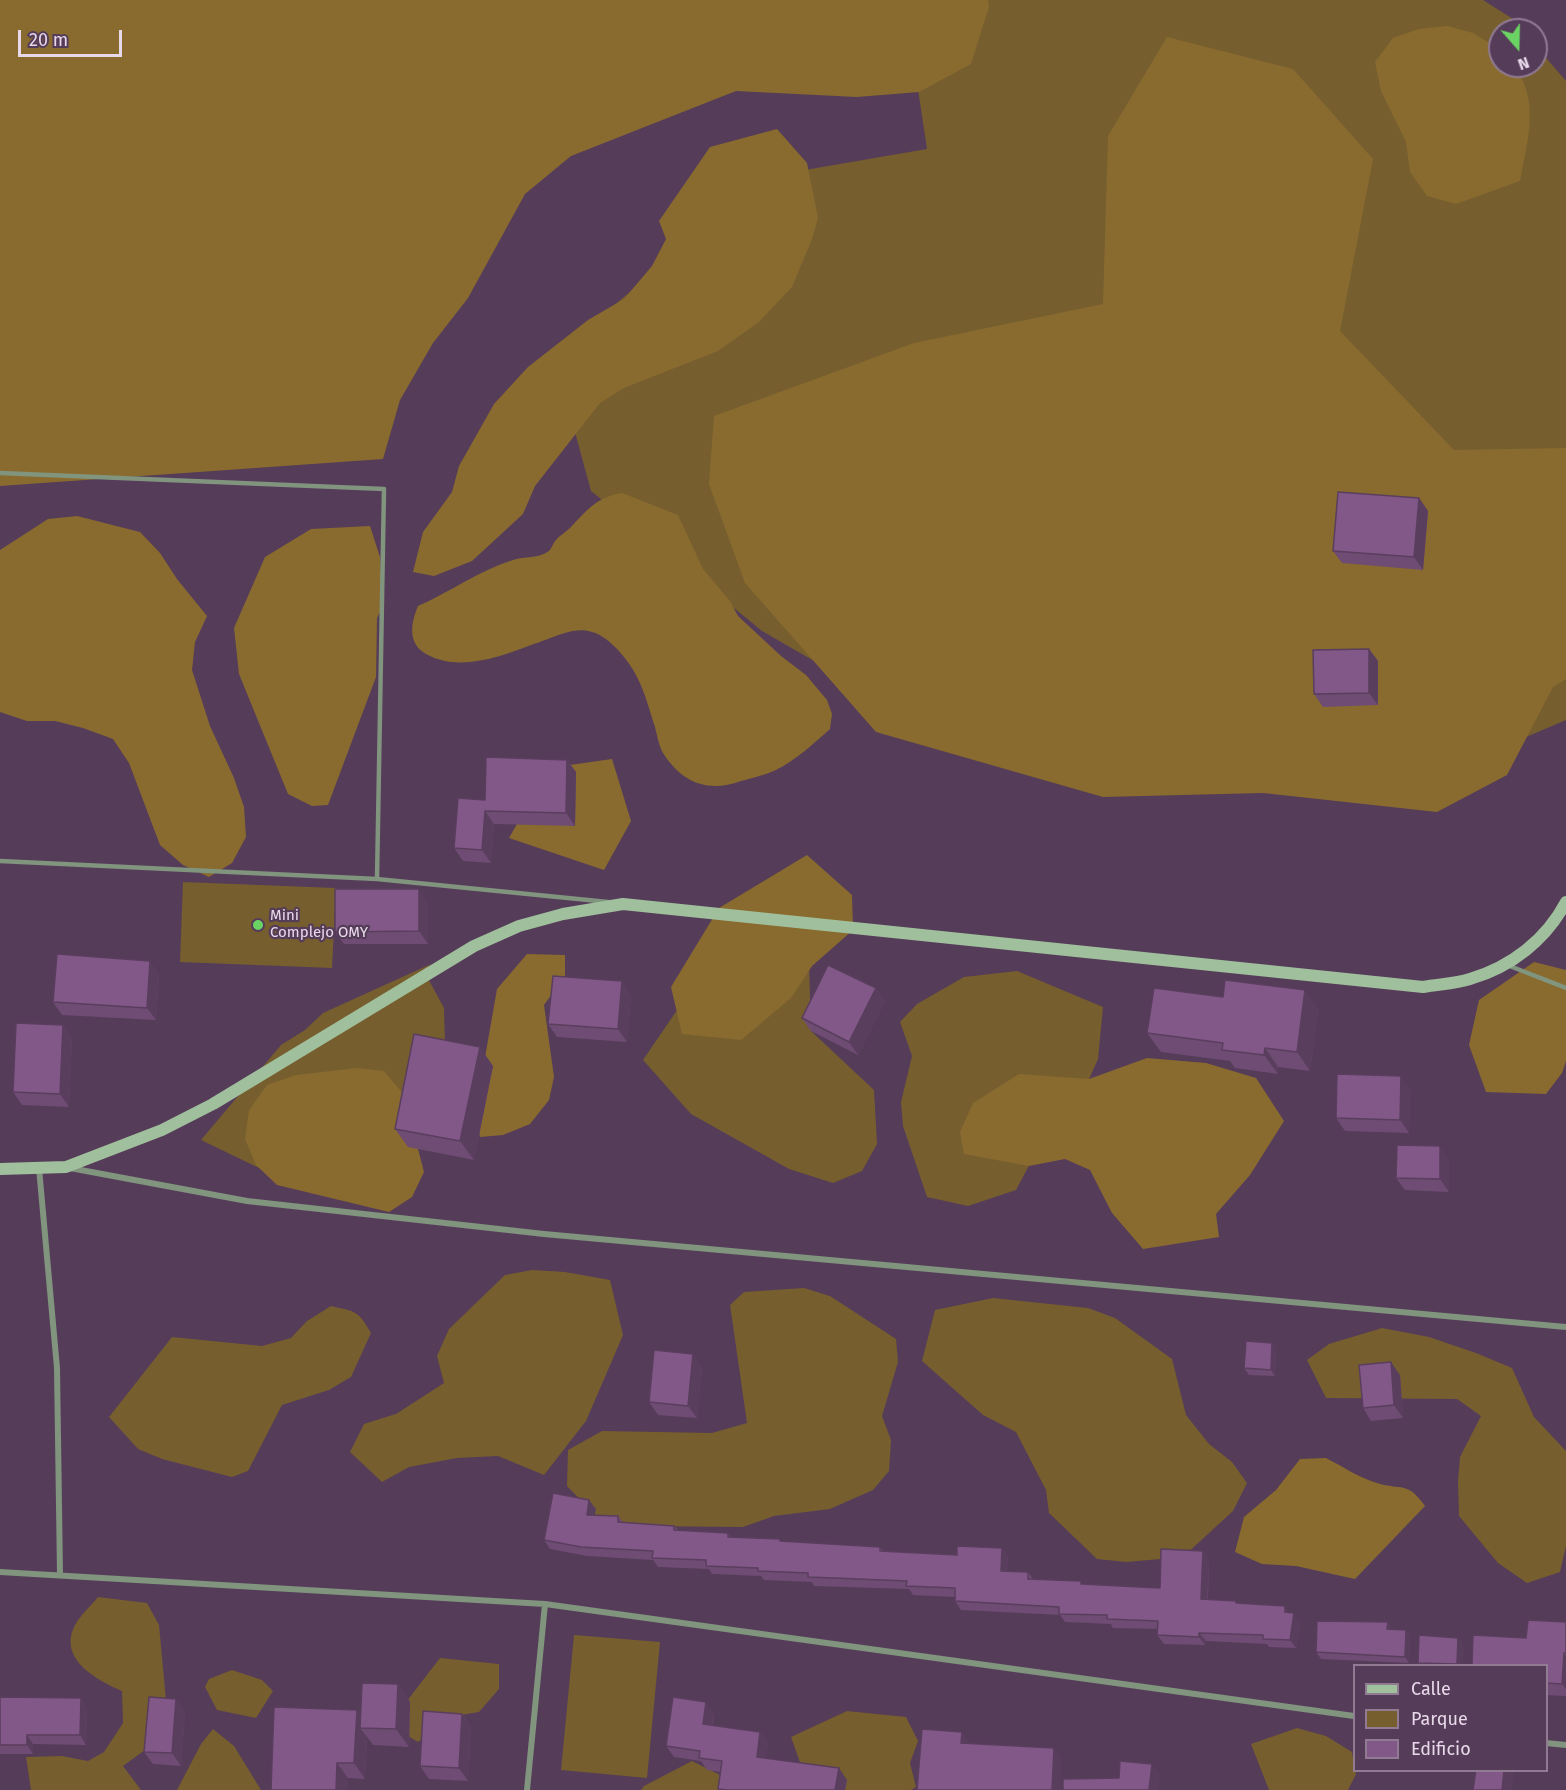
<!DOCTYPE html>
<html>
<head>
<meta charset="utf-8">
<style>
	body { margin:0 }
	#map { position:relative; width:1566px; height:1790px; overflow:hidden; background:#553c59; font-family:"Fira Sans",sans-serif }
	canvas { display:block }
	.legend { position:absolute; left:1353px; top:1664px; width:195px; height:108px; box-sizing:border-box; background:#553c59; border:2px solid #907b93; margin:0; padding:8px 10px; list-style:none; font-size:18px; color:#e8d9ea }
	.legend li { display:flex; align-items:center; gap:12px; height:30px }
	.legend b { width:30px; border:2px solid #907b93 }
	.north { position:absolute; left:1488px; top:18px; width:60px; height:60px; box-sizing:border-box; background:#553c59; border:2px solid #907b93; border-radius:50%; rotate:160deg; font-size:16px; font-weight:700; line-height:24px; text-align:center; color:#e8d9ea }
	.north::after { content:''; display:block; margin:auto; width:21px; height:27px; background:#6ad363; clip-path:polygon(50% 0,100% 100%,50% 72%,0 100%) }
	.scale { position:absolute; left:18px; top:30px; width:104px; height:27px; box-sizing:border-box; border:3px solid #e8d9ea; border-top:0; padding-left:8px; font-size:18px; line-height:21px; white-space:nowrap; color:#e8d9ea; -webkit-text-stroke:4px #553c59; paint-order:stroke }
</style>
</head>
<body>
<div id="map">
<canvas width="1566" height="1790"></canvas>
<ul class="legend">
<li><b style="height:8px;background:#a0bf9c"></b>Calle</li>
<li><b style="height:16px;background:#765e2f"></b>Parque</li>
<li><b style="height:16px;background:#815887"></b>Edificio</li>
</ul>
<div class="north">N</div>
<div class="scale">20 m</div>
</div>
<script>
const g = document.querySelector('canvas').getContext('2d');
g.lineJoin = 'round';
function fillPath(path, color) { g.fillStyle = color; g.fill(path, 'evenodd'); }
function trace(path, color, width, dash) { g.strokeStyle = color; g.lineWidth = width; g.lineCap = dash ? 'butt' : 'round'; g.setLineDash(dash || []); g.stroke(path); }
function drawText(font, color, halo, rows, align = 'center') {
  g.font = font + ' "Fira Sans",sans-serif'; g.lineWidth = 4.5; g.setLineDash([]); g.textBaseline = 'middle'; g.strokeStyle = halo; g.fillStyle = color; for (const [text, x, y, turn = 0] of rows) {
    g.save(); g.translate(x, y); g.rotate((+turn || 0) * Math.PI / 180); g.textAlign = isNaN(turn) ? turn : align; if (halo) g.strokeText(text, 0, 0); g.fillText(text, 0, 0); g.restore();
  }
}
fillPath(new Path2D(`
	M969 0H1483L1513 19 1523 30H1500V66H1536V46L1566 81V720L1498 749 1174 795 951 740 762 631 591 491 554 355 770 176 927 149 910 36Z
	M183 882 336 888 332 968 180 962Z
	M809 963 811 1031 874 1090 877 1144 862 1171 833 1183 789 1169 691 1114 643 1060 688 994Z
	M431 964 424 971 444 1008 445 1046 439 1078 286 1181 201 1140 281 1045 305 1030 323 1013Z
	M1017 971 1103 1007 1098 1059 1076 1109 1033 1158 1016 1190 968 1206 927 1197 903 1126 901 1102 912 1056 900 1022 917 1004 964 977Z
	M532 1270 565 1272 610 1280 623 1335 586 1421 544 1475 498 1456 457 1458 409 1467 382 1482 350 1452 364 1424 396 1414 444 1383 437 1356 449 1329 505 1275Z
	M804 1288 830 1296 896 1339 898 1362 882 1416 891 1440 889 1471 873 1490 830 1509 774 1516 743 1527 632 1526 601 1521 567 1486 568 1450 602 1431 712 1433 747 1423 730 1305 744 1292Z
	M993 1298 1088 1308 1115 1318 1172 1359 1186 1415 1209 1444 1232 1462 1247 1483 1233 1511 1183 1557 1126 1562 1097 1559 1049 1513 1046 1490 1016 1432 983 1415 922 1361 935 1310Z
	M331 1306C356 1312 358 1310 371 1333L351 1377 329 1390 282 1405 248 1471 232 1477 162 1459 138 1449 109 1417 172 1337 262 1346 291 1338 307 1321Z
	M1382 1328 1429 1337 1476 1353 1512 1368 1534 1417 1566 1451V1546L1560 1572 1527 1583 1498 1563 1459 1516 1458 1481 1460 1457 1481 1416 1457 1399 1326 1398 1307 1360 1329 1344Z
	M98 1597 147 1603 159 1625 166 1700 174 1729 123 1766 141 1790H31L26 1757 62 1756 88 1761 104 1752 123 1723 122 1691C97 1680 59 1660 74 1627 79 1616 91 1606 98 1597Z
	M574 1635 660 1642 647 1778 561 1770Z
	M440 1658 499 1664V1689L479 1712 449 1717 418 1742 394 1728 403 1706Z
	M232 1670 262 1680 273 1691 256 1718 217 1710 205 1687 209 1679Z
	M847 1711 906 1717 918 1741 910 1763 916 1787 911 1790H840L802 1768 791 1737Z
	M1297 1728 1326 1736 1352 1752 1356 1774 1348 1790H1269L1251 1744Z
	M213 1729 234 1746 261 1790H177L201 1744Z
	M692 1761 722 1776 723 1790H641L644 1786Z`), '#765e2f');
fillPath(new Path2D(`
	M0 0H988L989 7 971 64 919 92 857 97 736 91 571 156 525 194 468 298 433 343 400 400 383 459 0 486Z
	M1447 26 1473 33 1499 49 1500 66H1513C1541 98 1527 144 1520 181L1456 204 1427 196 1410 172 1406 142 1381 91 1375 62 1393 38 1419 29Z
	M1167 37 1293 69 1373 159 1340 331 1454 450 1566 448V679L1553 687 1507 775 1437 812 1263 793 1103 797 876 732 745 583 709 484 714 416 914 343 1103 304 1108 136Z
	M777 129 807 163 818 218 812 239 792 287 759 322 718 351 624 388 600 403 535 486 523 514 472 561 434 576 413 572 423 532 452 492 459 466 494 404 528 367 588 320 624 299 652 266 666 239 659 221 710 147Z
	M622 493 678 515 703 569 730 601 738 616 781 656 806 675 827 700 832 714 830 729C813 744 796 760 776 770 765 775 752 778 741 781 708 793 682 783 663 753 659 746 657 735 655 727 645 696 641 675 618 650 611 643 603 635 592 632 578 627 561 634 548 639 510 652 464 675 426 654 407 643 411 623 418 606 450 592 480 570 513 560 525 556 538 559 549 551 552 548 553 543 556 540 560 535 566 532 570 528 587 510 597 497 622 493Z
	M77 516 140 532 160 553 177 579 207 616 195 642 192 670 210 726 234 778 244 807 246 837 232 863 209 877 183 865 160 845 129 763 113 739 83 728 55 721H27L0 712V550L48 519Z
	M370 526 380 557 383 606 377 618 376 677 328 805 312 806 288 794 239 674 234 628 265 557 311 529Z
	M612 759 631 821 604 870 509 838 549 768Z
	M807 855 852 895 853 930 812 966 791 998 741 1040 682 1034 671 987 719 908Z
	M527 954 565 955V976L544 1005 554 1077 549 1100 530 1124 503 1135 480 1137 475 1114 497 989Z
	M1534 962 1566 970V1061L1562 1073 1546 1094 1486 1092 1469 1045 1479 1000Z
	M1147 1058 1206 1063 1256 1078 1284 1121 1250 1175 1216 1214 1219 1237 1143 1249 1112 1213 1090 1170 1065 1159 1029 1166 964 1154 960 1132 973 1103 1019 1074 1089 1079Z
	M357 1068 384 1071 404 1095 424 1172 412 1197 389 1212 277 1185 256 1165 245 1139 249 1110 267 1085 296 1075Z
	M1326 1458C1342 1466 1359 1478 1377 1483 1401 1491 1407 1480 1425 1506L1355 1579 1296 1566 1262 1564 1235 1552 1244 1517 1276 1490 1300 1459Z`), '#896b2f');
trace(new Path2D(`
	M0 473 384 489 377 879
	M0 861 377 879 608 902
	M1507 965 1566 988`), '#80947e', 4.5);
trace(new Path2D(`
	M39 1168 57 1368 60 1575
	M70 1168 247 1201 544 1234 1566 1327
	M0 1572 545 1604 1354 1716
	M1546 1743 1566 1745
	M527 1790 545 1604`), '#80947e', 6);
trace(new Path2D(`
	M0 1169 66 1167 162 1130 213 1104 474 946 519 926 563 914 623 904 1423 987C1439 984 1455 984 1470 979 1511 967 1546 940 1566 902`), '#a0bf9c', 12);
fillPath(new Path2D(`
	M1419 498 1428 511 1423 570 1342 563 1333 551Z
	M1369 649 1378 661V705L1323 707 1314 694Z
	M567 760 576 772 575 826 494 824 491 863 463 861 454 848 485 800Z
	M428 902V944H344L335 932Z
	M159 973 156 1020 62 1015 53 1002Z
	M876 988 885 1001 858 1055 811 1031 802 1018Z
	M631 994 627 1042 557 1037 548 1024Z
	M1318 1008 1310 1071 1278 1067V1074L1235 1068 1230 1061 1161 1052 1147 1033Z
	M63 1025 72 1038 69 1107 22 1105 13 1092Z
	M493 1066 474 1160 408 1147 395 1129Z
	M1410 1089 1409 1133 1345 1131 1336 1118Z
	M1449 1159V1192L1405 1190 1396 1178Z
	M1272 1343 1276 1349 1275 1376 1249 1375 1244 1368Z
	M702 1367 697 1418 658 1415 649 1402Z
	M1400 1375 1403 1418 1371 1421 1363 1408Z
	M596 1509 594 1515 618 1516 623 1522 674 1526 678 1530 728 1533 731 1537 782 1542 880 1547 883 1551 957 1555 1002 1548 1008 1557 1007 1571 1028 1572 1033 1579 1083 1584 1160 1588 1203 1551 1209 1560 1208 1599 1290 1613 1300 1622 1296 1648 1269 1647 1267 1644 1206 1641 1205 1645 1164 1644 1157 1635 1158 1629 1113 1628 1111 1624 1065 1622 1060 1615 961 1610 955 1601V1597L913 1595 909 1589 814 1586 812 1582 764 1580 761 1576 712 1574 709 1569 658 1567 653 1560 587 1556 550 1549 544 1540Z
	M1388 1622 1392 1629 1406 1630 1410 1636 1409 1663 1321 1659 1316 1652Z
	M1566 1622V1696L1546 1695V1665L1526 1638Z
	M1458 1638 1463 1644 1462 1665H1420L1418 1663Z
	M398 1684 410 1702 409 1747 373 1745 367 1737 365 1779 348 1778 347 1790H271L357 1710 361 1716Z
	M0 1697 87 1708 86 1745 33 1744V1754H0Z
	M176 1699 185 1712 181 1766 153 1764 144 1752Z
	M714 1713 713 1725 760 1732 768 1743 766 1758 847 1780 845 1790H719L718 1789 720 1772 707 1770 701 1761 674 1757 666 1746Z
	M462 1714 471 1727 468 1781 429 1779 420 1766Z`), '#6f4c74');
fillPath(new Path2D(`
	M1419 498 1428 511 1423 570 1414 557Z
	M1369 649 1378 661V705L1369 693Z
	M567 760 576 772 575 826 566 813Z
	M485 811 494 824 491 863 482 850Z
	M419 889 428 902V944L419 931Z
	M150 961 159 973 156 1020 147 1008Z
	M622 981 631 994 627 1042 618 1029Z
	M876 988 885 1001 858 1055 849 1042Z
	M1305 990 1318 1008 1310 1071 1297 1052Z
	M63 1025 72 1038 69 1107 60 1094Z
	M480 1047 493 1066 474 1160 460 1141Z
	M1265 1048 1278 1067V1074L1264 1055Z
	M1401 1076 1410 1089 1409 1133 1400 1120Z
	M1440 1146 1449 1159V1192L1440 1179Z
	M1272 1343 1276 1349 1275 1376 1271 1370Z
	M693 1354 702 1367 697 1418 688 1406Z
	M1391 1362 1400 1375 1403 1418 1394 1405Z
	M589 1500 596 1509 593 1524 587 1515Z
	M1002 1548 1008 1557 1007 1580 1001 1571Z
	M1203 1551 1209 1560 1207 1608 1201 1599Z
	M1285 1606 1291 1615 1285 1612Z
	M1294 1613 1300 1622 1296 1648 1290 1640Z
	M1388 1622 1392 1629V1636L1387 1629Z
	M1406 1630 1410 1636 1409 1663 1405 1657Z
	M1199 1633 1206 1641 1205 1645 1199 1637Z
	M1458 1638 1463 1644 1462 1665H1458L1457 1664Z
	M1564 1653 1566 1656V1689L1562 1684Z
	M398 1684 410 1702 409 1747 396 1729Z
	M81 1698 87 1708 86 1745 80 1735Z
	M176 1699 185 1712 181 1766 172 1753Z
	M706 1702 714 1713 711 1735 703 1724Z
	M357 1710 367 1726 360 1728 367 1737 365 1779 354 1763Z
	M462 1714 471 1727 468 1781 459 1768Z
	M760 1732 768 1743 765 1768 757 1757Z
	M962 1732 970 1743H961Z
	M27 1735 33 1744V1754L27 1745Z
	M1054 1748 1062 1760 1060 1790H1052Z
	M337 1763 348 1778 347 1790H336Z
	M1152 1764 1160 1775 1159 1790H1149Z
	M839 1768 847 1780 845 1790H835Z
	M1504 1770H1514L1512 1790H1502Z`), '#5a3e5e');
const building = new Path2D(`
	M1338 492 1419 498 1414 557 1333 551Z
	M1369 649V693L1314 694 1313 650Z
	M486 757 567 760 566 813 485 811 482 850 454 848 458 798 485 800Z
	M335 889H419V931L335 932Z
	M57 954 150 961 147 1008 53 1002Z
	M828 965 876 988 849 1042 802 1018Z
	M553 976 622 981 618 1029 548 1024Z
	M1225 980 1305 990 1297 1052 1265 1048 1264 1055 1222 1050 1223 1043 1147 1033 1154 988 1223 997Z
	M16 1023 63 1025 60 1094 13 1092Z
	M414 1034 480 1047 460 1141 395 1129Z
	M1337 1074 1401 1076 1400 1120 1336 1118Z
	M1397 1145 1440 1146V1179L1396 1178Z
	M1246 1341 1272 1343 1271 1370 1244 1368Z
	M654 1350 693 1354 688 1406 649 1402Z
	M1391 1362 1394 1405 1363 1408 1359 1365Z
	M553 1493 589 1500 587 1515 618 1516V1522L674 1526V1530L728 1533V1537L780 1539V1541L880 1547V1551L957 1555V1546L1002 1548 1001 1571 1028 1572V1579L1081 1581V1584L1160 1588 1161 1549 1203 1551 1201 1599 1236 1601V1603L1285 1606V1612L1294 1613 1290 1640 1263 1639V1635L1199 1633V1637L1157 1635 1158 1621 1107 1619V1615L1059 1614V1607L955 1601V1588L906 1586 907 1581 808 1577V1573L758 1571V1568L706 1566V1560L652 1558 653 1551 581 1547 544 1540Z
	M1528 1620 1566 1622V1653H1564L1562 1684 1546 1683V1665H1472L1473 1635 1526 1638Z
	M1317 1621 1388 1622 1387 1629 1406 1630 1405 1657 1316 1652Z
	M1419 1635 1458 1638 1457 1664 1418 1663Z
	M362 1683 398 1684 396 1729 360 1728Z
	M0 1697 81 1698 80 1735H27V1745H0Z
	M149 1697 176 1699 172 1753 144 1752Z
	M673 1697 706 1702 703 1724 760 1732 757 1757 839 1768 835 1790H728L718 1789 722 1761 699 1758 700 1751 666 1746Z
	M274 1707 357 1710 354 1763H337L336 1790H271Z
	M423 1711 462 1714 459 1768 420 1766Z
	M922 1729 962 1732 961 1743 1054 1748 1052 1790H917Z
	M1120 1761 1152 1764 1149 1790H1063V1779L1119 1778Z
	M1476 1770H1504L1502 1790H1473Z`);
fillPath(building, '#815887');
trace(building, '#5a3e5e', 1.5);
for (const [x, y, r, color] of [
	[258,925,6,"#6ad363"]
]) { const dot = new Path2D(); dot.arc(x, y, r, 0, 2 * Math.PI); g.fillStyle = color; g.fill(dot); trace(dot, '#553c59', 2); }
drawText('15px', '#e8d9ea', '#553c59', [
	["Mini",270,916],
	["Complejo OMY",270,933]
], 'left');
</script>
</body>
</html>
